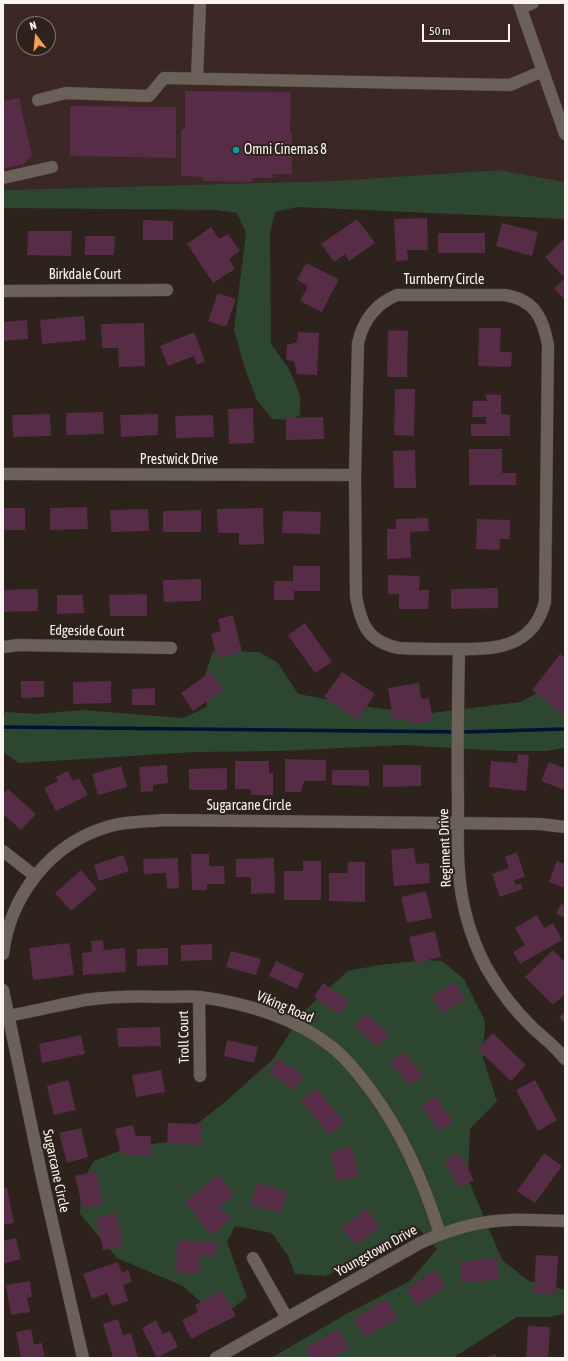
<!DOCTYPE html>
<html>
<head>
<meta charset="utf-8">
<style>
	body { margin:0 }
	#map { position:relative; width:568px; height:1361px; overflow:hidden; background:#2d231c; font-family:"Asap Condensed",sans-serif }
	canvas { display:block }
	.frame { position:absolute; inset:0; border:4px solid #faf3ef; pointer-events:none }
	.north { position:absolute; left:16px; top:16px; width:40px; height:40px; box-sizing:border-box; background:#2d231c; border:1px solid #7f7670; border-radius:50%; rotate:344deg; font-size:11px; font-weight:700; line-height:16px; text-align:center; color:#faf3ef }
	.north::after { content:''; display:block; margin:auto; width:14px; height:18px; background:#fa9f4e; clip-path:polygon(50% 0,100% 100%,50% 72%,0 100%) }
	.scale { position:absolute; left:422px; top:24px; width:88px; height:18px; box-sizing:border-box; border:2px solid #faf3ef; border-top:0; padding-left:5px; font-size:12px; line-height:14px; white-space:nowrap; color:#faf3ef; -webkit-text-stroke:3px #2d231c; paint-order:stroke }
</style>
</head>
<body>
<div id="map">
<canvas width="568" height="1361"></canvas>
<div class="frame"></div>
<div class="north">N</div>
<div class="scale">50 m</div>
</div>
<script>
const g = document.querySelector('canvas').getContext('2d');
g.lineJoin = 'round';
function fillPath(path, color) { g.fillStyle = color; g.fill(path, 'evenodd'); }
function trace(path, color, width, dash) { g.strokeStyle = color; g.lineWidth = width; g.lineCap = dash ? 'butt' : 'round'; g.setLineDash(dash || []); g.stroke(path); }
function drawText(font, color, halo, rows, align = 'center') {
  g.font = font + ' "Asap Condensed",sans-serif'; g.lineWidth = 4; g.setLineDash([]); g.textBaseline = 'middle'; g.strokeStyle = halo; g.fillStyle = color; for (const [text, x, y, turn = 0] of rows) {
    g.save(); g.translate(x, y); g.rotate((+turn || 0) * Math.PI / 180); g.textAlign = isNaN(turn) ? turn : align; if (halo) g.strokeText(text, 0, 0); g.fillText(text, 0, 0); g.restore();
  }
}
fillPath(new Path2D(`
	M3 3H565V182L499 170 332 181 3 190ZM24 24H48V48H24Z`), '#3b2725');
fillPath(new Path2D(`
	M499 170 565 182V219L297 207 275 212 270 233 271 344 289 369 300 395V415L290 420 272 419 257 400 244 366 234 329 246 233 237 213 216 210 3 208V190L332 181Z
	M213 651 259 652 278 663 298 694 362 706 422 714 521 702 565 677V748L546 751H504L402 745 280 751 194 752 19 763 3 752V715L6 712 37 714 82 710 183 718 207 707 205 675Z
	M426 960 442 961 464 979 485 1021 483 1058 497 1101 470 1129 468 1179 502 1260 529 1281 565 1290V1314L548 1317H517L453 1358H271L348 1313 410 1281 437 1249 418 1228 397 1236 368 1256 325 1276 295 1274 288 1256 272 1233 235 1226 227 1242 247 1297 229 1311 203 1304 183 1286 117 1258 80 1214 81 1183 94 1161 130 1147 175 1141 224 1103 273 1059 303 1012 348 971 379 965Z`), '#2d462f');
trace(new Path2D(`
	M3 727 463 732 565 729`), '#011335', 3.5);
fillPath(new Path2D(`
	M185 91 291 92 290 133H292V174H273V178H253L252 182 203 181V177L181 176V129H185Z
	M19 98 32 155 24 164 3 169V101Z
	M70 106 176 107V158L70 156Z
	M427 218 428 250H407L408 260 396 261 394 219Z
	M357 219 375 243 349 261 345 254 334 262 321 244Z
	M143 220 173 221V240H143Z
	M502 223 538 232 532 256 496 246Z
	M211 227 219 239 228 234 240 251 229 259 235 269 213 283 187 244Z
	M28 231H72L71 256 27 255Z
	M438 233H485V253H438Z
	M85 236H115L114 255H85Z
	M565 238V300L554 288 565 278 545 257Z
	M306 263 339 279 322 312 300 301 308 286 297 280Z
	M218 293 236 299 226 327 208 321Z
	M84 316 86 340 42 344 40 320Z
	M27 320 28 339 3 341V322Z
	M144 323 145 366 119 367 118 348H102L101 324Z
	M479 328H501L500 352H512L511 367 478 366Z
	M388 330 408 331 407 377H387Z
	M194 332 205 361 197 365 194 356 168 366 160 346Z
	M298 332 319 333 317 375 297 374 294 361 286 360 287 345 297 342Z
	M395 389H415L414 436 394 435Z
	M485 394 501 395V414L510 415V436H471V424H486V417H472L473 401H487Z
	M253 408 254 443 229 444 228 409Z
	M103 412 104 434 66 435V413Z
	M50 414 51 436 13 437 12 415Z
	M158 414V435L121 437 120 415Z
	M213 415 214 437 176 438 175 416Z
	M323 417 324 439 286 440V418Z
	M469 449H502V473H516V485H469Z
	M415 450 416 488H394L393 451Z
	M87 507 88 529 50 530V508Z
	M3 508H25V530H3Z
	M263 508 264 544 239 545V533H218L217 509Z
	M148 509 149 531 111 532 110 510Z
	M201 510V532H163V511Z
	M283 511 321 512 320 534 282 533Z
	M428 518 429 531 410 532 411 558 387 559V529H396V519Z
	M477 519 510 520V539H500L499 550 476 549Z
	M293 566H320V591H294V600H274V581H293Z
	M388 575 420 576 419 590H429L428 609H399V594H388Z
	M201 579V601L164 602 163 580Z
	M498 588V608L451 609V589Z
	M38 589V611L3 612V590Z
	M147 594V616H110L109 595Z
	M57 595H83L84 613 57 614Z
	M233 615 242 652 217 658 211 634 221 631 218 619Z
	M305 623 332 662 315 673 288 635Z
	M560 654 565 658V712L563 715 532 690Z
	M211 672 224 689 193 711 181 693Z
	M342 672 375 694 358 720 324 697Z
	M21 681H44V697L21 698Z
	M111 681V703L73 704V682Z
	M419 683 421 699 429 698 433 721 410 724 409 718 393 720 388 688Z
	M155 688V705H132V689Z
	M518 754 529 755 526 791 489 787 491 761 517 763Z
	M285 759 326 760V781H304L301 792H285Z
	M235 761H269V773H273V795H251V789H235Z
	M549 762 565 768V790L541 781Z
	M167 765 168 783 153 785V791L141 792 139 767Z
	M383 765H421V786L383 787Z
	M121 766 127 787 98 795 92 774Z
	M227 768V790H189V769Z
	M332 770H369V786L332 785Z
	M68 771 73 781 79 778 88 795 56 811 44 788 58 781 56 777Z
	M8 789 36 814 21 830 3 814V794Z
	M414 848 416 864 429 863 430 883 394 886 391 850Z
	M517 852 525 877 514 880 516 885 521 884 523 889 500 897 492 874 509 868 505 857Z
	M191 854H209V866H224L225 884H207V890H192Z
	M123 855 129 871 99 881 94 865Z
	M178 858 179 888 167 889 166 873 144 874 143 859Z
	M274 858 275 893 251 894V877H236V859Z
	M303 861H321V900H284V871H303Z
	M557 861 565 864V888L549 882Z
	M348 862H365V902L329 901V873H347Z
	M81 870 97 889 71 911 55 893Z
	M426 891 432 918 407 923 401 897Z
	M561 904 565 905V918L556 914Z
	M537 915 544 928 553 923 562 940 520 964 513 952 525 945 515 928Z
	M435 931 441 957 415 963 409 937Z
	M103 940 104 950 125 948 126 972 83 975 82 953 92 952 91 941Z
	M69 943 74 975 33 980 29 948Z
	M212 944V960L181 961V945Z
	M168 948V965L137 966V949Z
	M553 950 565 962V994L553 1005 525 977Z
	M231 951 261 959 256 975 226 967Z
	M276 961 304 974 297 989 269 976Z
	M455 982 465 999 442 1013 432 996Z
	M323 983 349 1001 339 1015 314 997Z
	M565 1012V1024L559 1017Z
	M366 1014 389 1034 378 1047 354 1026Z
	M160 1027 161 1046 118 1047 117 1028Z
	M493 1033 526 1065 511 1081 477 1049Z
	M81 1035 85 1054 42 1063 39 1044Z
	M227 1040 258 1047 254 1063 224 1056Z
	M404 1052 423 1076 409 1086 390 1062Z
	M278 1059 304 1076 294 1090 268 1073Z
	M161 1070 165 1092 136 1097 132 1075Z
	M68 1080 76 1110 54 1115 47 1086Z
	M535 1080 557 1120 538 1131 516 1090Z
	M316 1088 344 1122 329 1135 301 1101Z
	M436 1096 453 1122 439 1131 422 1106Z
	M168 1123 201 1124V1145L167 1143Z
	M133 1125 136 1136H151L150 1156 121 1154 115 1129Z
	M81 1128 88 1157 67 1163 59 1133Z
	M352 1146 359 1176 337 1181 330 1152Z
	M459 1153 474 1180 459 1188 444 1161Z
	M544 1153 562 1166 535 1203 517 1191Z
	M96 1171 103 1204 83 1208 75 1176Z
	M219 1175 234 1195 220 1206 231 1219 211 1235 185 1201Z
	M257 1183 287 1192 281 1213 251 1205Z
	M3 1188H7L14 1223 3 1225Z
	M366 1209 380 1227 356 1245 342 1228Z
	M116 1213 123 1246 103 1250 96 1218Z
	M16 1238 21 1259 3 1264V1241Z
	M177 1240 217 1242 216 1257 200 1256 199 1274 176 1272Z
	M536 1255 558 1256 556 1294 534 1293Z
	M497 1258 499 1279 462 1283 460 1262Z
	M118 1262 122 1273 128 1270 132 1282 123 1285 128 1301 112 1306 107 1293 92 1299 83 1274Z
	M435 1270 446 1287 417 1306 406 1289Z
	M30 1281 32 1297 27 1298 30 1312 11 1315 6 1285Z
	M222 1291 236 1316 191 1339 182 1320 198 1312 195 1305Z
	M386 1299 398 1318 365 1337 354 1319Z
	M118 1319 123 1335 131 1333 138 1358H113L103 1324Z
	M156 1320 163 1334 170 1331 178 1347 157 1358 142 1328Z
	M528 1326 550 1327 548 1358H526Z
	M31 1329 34 1344 42 1343 45 1358H21L16 1332Z
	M338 1329 349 1348 331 1358H311L305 1348Z
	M495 1354 497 1358H485Z`), '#562c46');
const minor = new Path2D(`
	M519 3 565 134
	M521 8 533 3
	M197 79 200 3
	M38 100 66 93 149 96 164 78 510 85 543 71
	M3 178 52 167
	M3 291 167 290
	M397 295H505C535 300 543 318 548 345L545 602C533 648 495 650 454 649 436 649 417 649 399 648 368 642 361 625 356 596L355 475 358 343C363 321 375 304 397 295Z
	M3 474 355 475
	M3 647 19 645 171 648
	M459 649C458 700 457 751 458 801 458 825 457 848 459 871 461 904 471 938 486 967 499 990 515 1011 534 1029 545 1039 556 1047 565 1059
	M3 851 35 876
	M3 954C10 896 50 844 107 827 125 821 145 822 164 820L540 824 565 827
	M3 990 42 1177 83 1358
	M199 997 200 1076
	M8 1016C34 1011 59 1005 85 1000 112 996 140 996 167 997 178 997 189 996 200 997 246 1003 296 1018 332 1047 348 1060 360 1076 372 1092 404 1135 424 1183 440 1234
	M253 1258 287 1318
	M216 1358 420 1243C448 1230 477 1221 509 1220 527 1219 547 1221 565 1221`);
trace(minor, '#473f3a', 13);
trace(minor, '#6c6159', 12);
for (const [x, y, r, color] of [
	[236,150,4,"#0f9aa8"]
]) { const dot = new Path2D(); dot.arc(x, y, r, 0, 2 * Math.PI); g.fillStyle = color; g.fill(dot); trace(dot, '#2d231c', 1.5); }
drawText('14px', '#faf3ef', '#2d231c', [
	["Omni Cinemas 8",244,150]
], 'left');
drawText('14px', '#faf3ef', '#2d231c', [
	["Birkdale Court",85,275],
	["Turnberry Circle",444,280],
	["Prestwick Drive",179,460],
	["Edgeside Court",87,631,1],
	["Sugarcane Circle",249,806],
	["Regiment Drive",445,848,-92],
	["Viking Road",285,1007,23],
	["Troll Court",184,1037,-91],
	["Sugarcane Circle",56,1171,78],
	["Youngstown Drive",376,1251,-29]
]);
</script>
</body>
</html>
